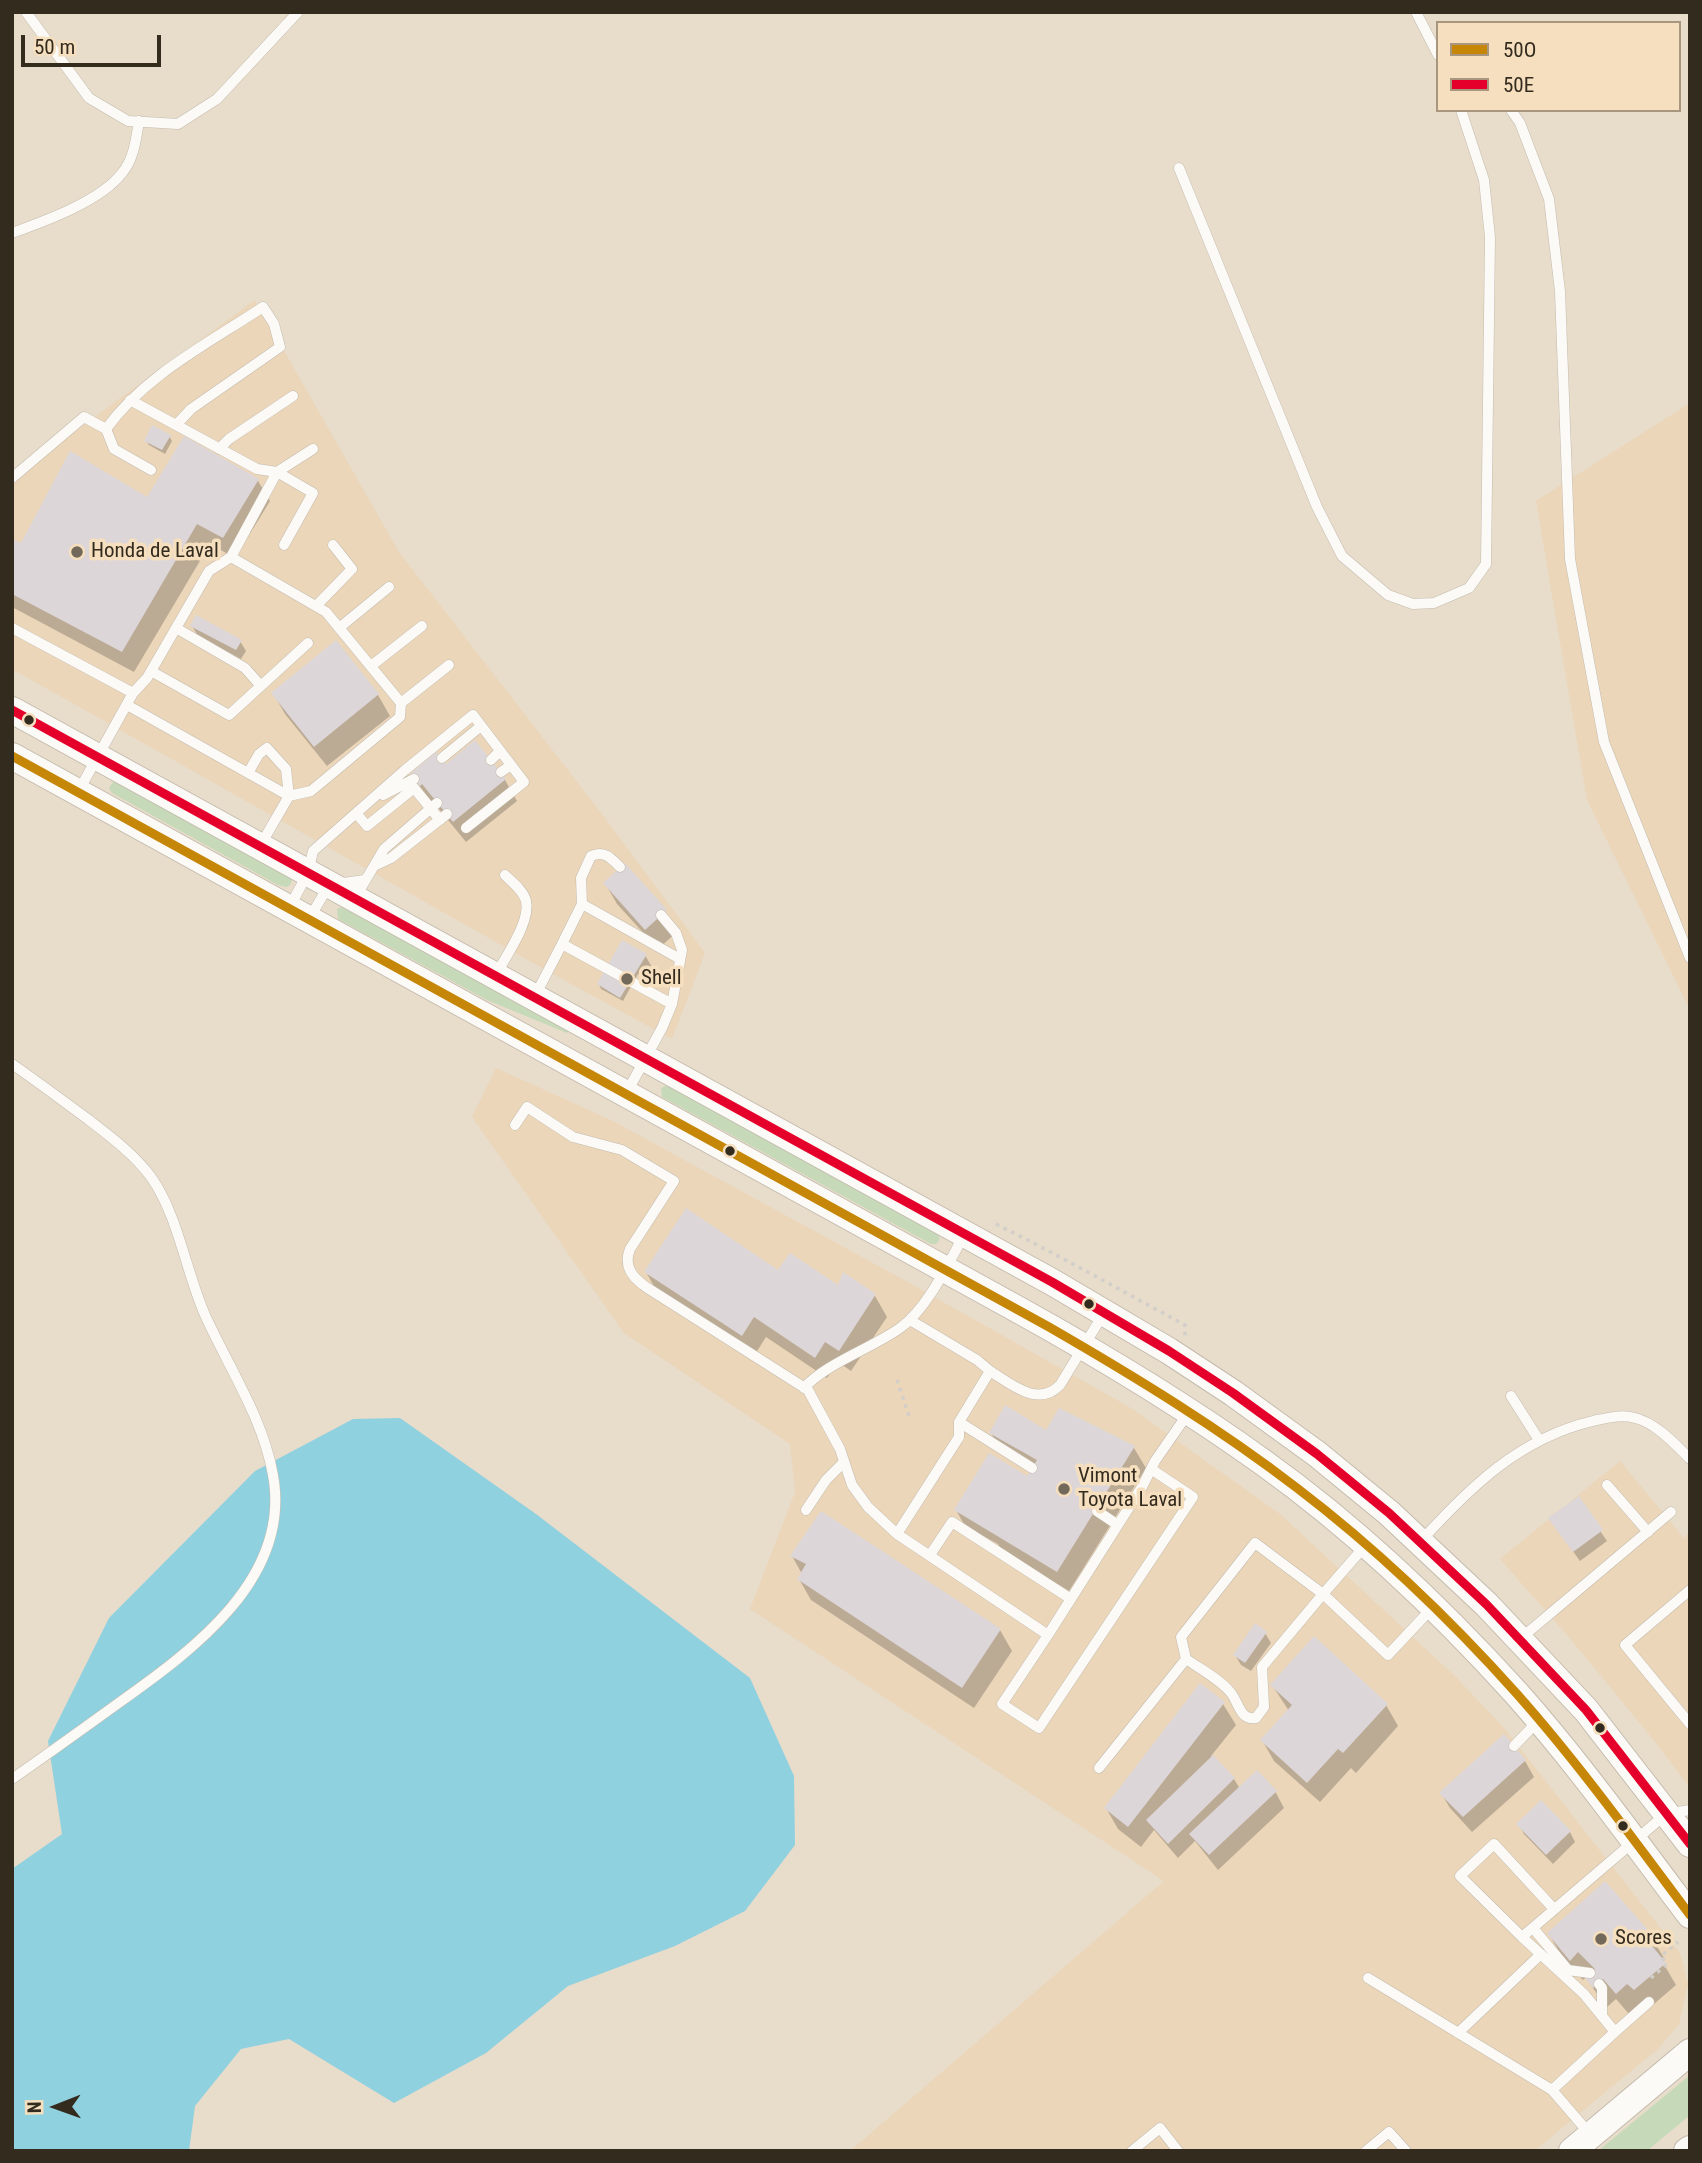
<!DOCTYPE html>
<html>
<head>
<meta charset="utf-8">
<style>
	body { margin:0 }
	#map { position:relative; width:1702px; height:2163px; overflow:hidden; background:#e8dccb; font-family:"Roboto Condensed",sans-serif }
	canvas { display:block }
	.frame { position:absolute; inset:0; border:14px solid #342b1f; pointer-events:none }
	.legend { position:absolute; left:1436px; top:21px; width:245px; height:91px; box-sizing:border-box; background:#f5dfbe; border:2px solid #a8977e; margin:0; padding:9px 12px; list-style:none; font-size:21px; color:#342b1f }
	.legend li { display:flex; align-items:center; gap:14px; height:35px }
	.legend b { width:35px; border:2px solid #a8977e }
	.north { position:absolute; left:21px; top:2072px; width:70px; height:70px; -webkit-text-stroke:5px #f5dfbe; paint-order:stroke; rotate:269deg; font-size:19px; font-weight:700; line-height:28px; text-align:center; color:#342b1f }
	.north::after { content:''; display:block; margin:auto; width:24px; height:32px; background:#342b1f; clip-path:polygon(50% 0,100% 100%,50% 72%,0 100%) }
	.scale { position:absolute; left:21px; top:35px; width:140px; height:32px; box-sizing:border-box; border:4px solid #342b1f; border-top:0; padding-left:9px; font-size:21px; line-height:24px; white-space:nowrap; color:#342b1f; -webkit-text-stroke:5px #f5dfbe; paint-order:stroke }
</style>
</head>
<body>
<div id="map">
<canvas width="1702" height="2163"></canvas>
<div class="frame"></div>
<ul class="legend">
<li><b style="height:9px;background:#c68708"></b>50O</li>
<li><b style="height:9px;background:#e4002b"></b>50E</li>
</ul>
<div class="north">N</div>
<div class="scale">50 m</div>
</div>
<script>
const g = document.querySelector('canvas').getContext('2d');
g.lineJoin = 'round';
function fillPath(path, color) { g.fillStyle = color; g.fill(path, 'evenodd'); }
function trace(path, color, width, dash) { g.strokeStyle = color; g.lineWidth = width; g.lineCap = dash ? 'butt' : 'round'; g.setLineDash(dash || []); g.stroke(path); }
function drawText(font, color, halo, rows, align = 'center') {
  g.font = font + ' "Roboto Condensed",sans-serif'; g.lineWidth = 7; g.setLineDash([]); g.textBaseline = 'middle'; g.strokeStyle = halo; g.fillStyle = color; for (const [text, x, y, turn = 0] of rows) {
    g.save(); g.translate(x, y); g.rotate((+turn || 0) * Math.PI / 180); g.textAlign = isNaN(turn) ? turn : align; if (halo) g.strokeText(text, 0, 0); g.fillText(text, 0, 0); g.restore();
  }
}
fillPath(new Path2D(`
	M255 300 399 552 602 814 705 953 672 1039 542 968 12 669V477Z
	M1690 403V1010L1587 800 1536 501Z
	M496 1068 613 1121 906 1281 1131 1408 1280 1514 1455 1676 1505 1729 1680 1953 1688 1984 1679 2024 1658 2049 1534 2151H850L1164 1881 750 1609 795 1492 790 1444 624 1333 472 1117Z
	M1620 1461 1684 1538 1690 1533V1788L1652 1738 1568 1636 1500 1559Z`), '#ebd6b9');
fillPath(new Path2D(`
	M114 781 290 877 292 880 290 885 286 887 278 885 112 793 109 788Z
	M344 906 569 1031 567 1033 487 1000 338 919 337 909Z
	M667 1085 937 1233 940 1239 936 1244H931L662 1097 661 1088Z
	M1690 2075V2115L1647 2151H1598Z`), '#c6d9b8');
fillPath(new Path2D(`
	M400 1418 536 1514 750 1678 794 1776 795 1845 745 1911 675 1946 568 1986 486 2053 394 2103 289 2039 241 2049 195 2106 189 2151H12V1869L62 1834 48 1741 109 1618 255 1471 353 1419Z`), '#90d1e0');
fillPath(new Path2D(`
	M169 436 172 441 165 454 149 445 146 441Z
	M185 439 258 481 270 501 235 558 210 544 134 672 12 607V540L22 546 147 500Z
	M192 626 240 641 246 651 241 659 198 636Z
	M273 693 378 695 390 716 327 766 285 714Z
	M446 767 505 780 517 801 466 842 435 804 433 805 425 795 413 775Z
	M605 883 665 911 677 932 658 949 617 904Z
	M645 955 657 976 654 982 638 974 623 1001 601 989 599 984Z
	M646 1272 779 1273 839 1288 844 1275 875 1296 887 1317 851 1371 838 1362 827 1378 766 1337 754 1356 655 1288Z
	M1060 1410 1134 1448 1146 1468 1069 1591 1002 1551 998 1544 965 1526 956 1510 1027 1478 1032 1470 1003 1454 991 1433 1047 1432Z
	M1578 1499 1607 1541 1580 1561 1556 1528Z
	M792 1556 1000 1630 1012 1651 974 1708 811 1600 799 1579 802 1574Z
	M1265 1633 1271 1643 1251 1671 1241 1665 1235 1655Z
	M1272 1685 1386 1705 1398 1726 1356 1773 1351 1768 1320 1802 1274 1761 1262 1740 1289 1711Z
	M1223 1704 1236 1725 1211 1756 1234 1779 1240 1789 1257 1773 1276 1793 1284 1808 1218 1870 1195 1841 1178 1858 1154 1830 1141 1847 1118 1829 1106 1808Z
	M1525 1761 1534 1777 1472 1832 1450 1808 1441 1793Z
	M1519 1824 1570 1832 1575 1842 1553 1864 1524 1834Z
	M1549 1934 1652 1938 1664 1958 1662 1961 1676 1985 1647 2010 1629 2014 1616 1999 1606 2008 1586 1977 1583 1980 1561 1955Z`), '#0003');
fillPath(new Path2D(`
	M152 425 171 435 162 450 144 441Z
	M184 436 259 479 223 538 197 524 122 652 12 594V539L21 543 70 451 147 497Z
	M196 615 242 640 236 650 190 626Z
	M336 640 379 694 314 747 271 693Z
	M475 740 506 779 453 822 422 784 420 786 410 774 436 752 446 764Z
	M625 863 667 910 645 930 603 883Z
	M622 940 647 954 620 998 597 984Z
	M686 1208 778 1270 790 1253 838 1285 843 1272 876 1294 839 1351 825 1342 815 1358 754 1317 742 1336 644 1272Z
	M1005 1405 1046 1430 1059 1408 1135 1446 1057 1572 954 1510 989 1453 1027 1476 1037 1460 989 1433Z
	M1579 1496 1603 1530 1573 1552 1548 1518Z
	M821 1511 1001 1629 962 1688 797 1579 806 1564 790 1556Z
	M1255 1623 1267 1632 1245 1663 1233 1655Z
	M1314 1636 1388 1704 1343 1753 1338 1749 1307 1783 1260 1740 1292 1705 1270 1685Z
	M1200 1683 1225 1702 1128 1827 1104 1808Z
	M1504 1734 1526 1760 1463 1817 1439 1793Z
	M1213 1755 1235 1778 1168 1844 1146 1820Z
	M1257 1770 1277 1791 1209 1855 1189 1834Z
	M1541 1800 1571 1831 1546 1855 1516 1824Z
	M1605 1881 1654 1937 1648 1941 1666 1963 1634 1990 1627 1984 1616 1994 1603 1979 1593 1988 1585 1978 1595 1969 1578 1952 1570 1961 1547 1933Z`), '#dcd6d9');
const lane = new Path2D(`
	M26 12 89 98 128 121 178 124 217 99 298 12
	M1416 12 1438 55
	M1511 110 1520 123 1549 199 1560 291 1570 559 1604 742 1690 958
	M1179 168 1317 507 1342 556 1388 595 1413 604 1434 603 1469 588 1486 564 1490 237 1484 180 1461 110
	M12 233C45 221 101 201 122 173 134 159 136 139 139 121
	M130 400 257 469 277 472 313 493 284 545
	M106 429 114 449 151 470
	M219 449 229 439 293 396
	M12 478 84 417 106 429C145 375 209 343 263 307L274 324 280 347 191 409 176 425
	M231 557 277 472 313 449
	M316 606 352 569 333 545
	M12 628 133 693
	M176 628 245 668 261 686
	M339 628 389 587
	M371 666 422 626
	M151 671 229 715 308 643
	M401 703 449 665
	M127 705 289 796 260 846
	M442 758 481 726
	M491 760 500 751
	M501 772 511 765
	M78 792 133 693 147 678 209 571 231 557 326 612 401 703 400 717 311 791 289 796 286 769 267 748 259 754 248 773
	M383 795 414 779
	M356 813 367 826 414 788 440 820
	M376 865 391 858 447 814
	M355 898 384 849 437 803
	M582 904 680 959
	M289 908 308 873 313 851 405 770 473 715 524 782 466 828
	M661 915 676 933 682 950 672 1004
	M309 919 329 885 365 880
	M562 944 582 904 581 878 591 856C604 850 611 858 620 867
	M497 973C506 956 531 921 526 901 524 891 512 882 505 875
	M535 996 562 944 672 1004 662 1028 627 1092
	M12 1064C38 1082 63 1101 89 1120 111 1137 134 1154 151 1177 178 1215 186 1272 205 1315 228 1366 263 1418 273 1475 292 1578 193 1650 120 1702 84 1728 48 1754 12 1779
	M515 1125 527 1107 573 1137 622 1150 674 1181 630 1249C623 1266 632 1277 646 1287L808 1390 840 1449 852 1485 868 1507 897 1534 1048 1635 1142 1487 1155 1461 1189 1412
	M910 1320 977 1360 990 1371
	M804 1388C825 1364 872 1348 900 1328 927 1309 948 1264 964 1235
	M1511 1396 1539 1440
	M959 1422 1032 1468
	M1607 1485 1648 1532
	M806 1510 826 1480 844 1462
	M1097 1511 1118 1525
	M897 1534 959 1437V1422L990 1371C1011 1384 1038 1408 1060 1385L1104 1313
	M1421 1541C1470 1487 1520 1438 1593 1421 1607 1418 1621 1414 1635 1418 1656 1423 1675 1444 1690 1459
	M1364 1547 1323 1594 1388 1655 1433 1607
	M930 1555 952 1522 1071 1599
	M1690 1590 1625 1645 1690 1724
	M1048 1635 1002 1704 1039 1728 1193 1497 1151 1469
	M1520 1639 1671 1512
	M1514 1746 1538 1721
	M1099 1768 1186 1659 1181 1637 1255 1543 1323 1594 1262 1667 1264 1707 1256 1718C1240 1721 1239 1703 1231 1693 1220 1679 1200 1669 1186 1659
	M1533 1928 1568 1970 1590 1973
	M1522 1937 1460 1876 1494 1844 1554 1909
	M1368 1978 1552 2090
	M1599 1984 1602 1988V2016
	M1615 2032 1649 2002
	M1458 2033 1541 1954
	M1589 2133 1552 2090 1615 2032 1584 1994 1522 1937 1666 1814 1690 1810
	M1132 2151 1160 2128 1178 2151
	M1366 2151 1389 2132 1406 2151`);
const secondary = new Path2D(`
	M12 710 1052 1282 1169 1351 1233 1393 1317 1454 1389 1513 1487 1605 1586 1710 1690 1844
	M12 756 1017 1309C1102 1356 1185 1406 1264 1463 1356 1529 1441 1610 1517 1694 1579 1764 1634 1841 1690 1915
	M1572 2151 1690 2052
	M1687 2151 1690 2149`);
trace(lane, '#c4bbad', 11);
trace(secondary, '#c4bbad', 28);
trace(new Path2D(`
	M996 1224C1060 1256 1122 1291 1185 1325V1337
	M897 1380 909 1416
	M1651 1978 1667 1964 1661 1956 1678 1942`), '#d2cec9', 3.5, [3.5, 5]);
trace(lane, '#fcfaf7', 10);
trace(secondary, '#fcfaf7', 26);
trace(new Path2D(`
	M12 756 1049 1327C1134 1376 1219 1428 1297 1488 1377 1549 1450 1619 1517 1694 1579 1764 1634 1840 1690 1915`), '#c68708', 9);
trace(new Path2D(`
	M12 710 1052 1282 1169 1351 1233 1393 1317 1454 1389 1513 1487 1605 1586 1710 1690 1844`), '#e4002b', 9);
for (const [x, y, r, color] of [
	[77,552,7,"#73695b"],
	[29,720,6,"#342b1f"],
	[627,979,7,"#73695b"],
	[730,1151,6,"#342b1f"],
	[1089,1304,6,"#342b1f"],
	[1064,1489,7,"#73695b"],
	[1600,1728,6,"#342b1f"],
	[1623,1826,6,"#342b1f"],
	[1601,1939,7,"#73695b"]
]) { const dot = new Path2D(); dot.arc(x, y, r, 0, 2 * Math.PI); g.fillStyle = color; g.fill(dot); trace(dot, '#f5dfbe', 2.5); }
drawText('21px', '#342b1f', '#f5dfbe', [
	["Honda de Laval",91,552],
	["Shell",641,979],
	["Vimont",1078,1477],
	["Toyota Laval",1078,1501],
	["Scores",1615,1939]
], 'left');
</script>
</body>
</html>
